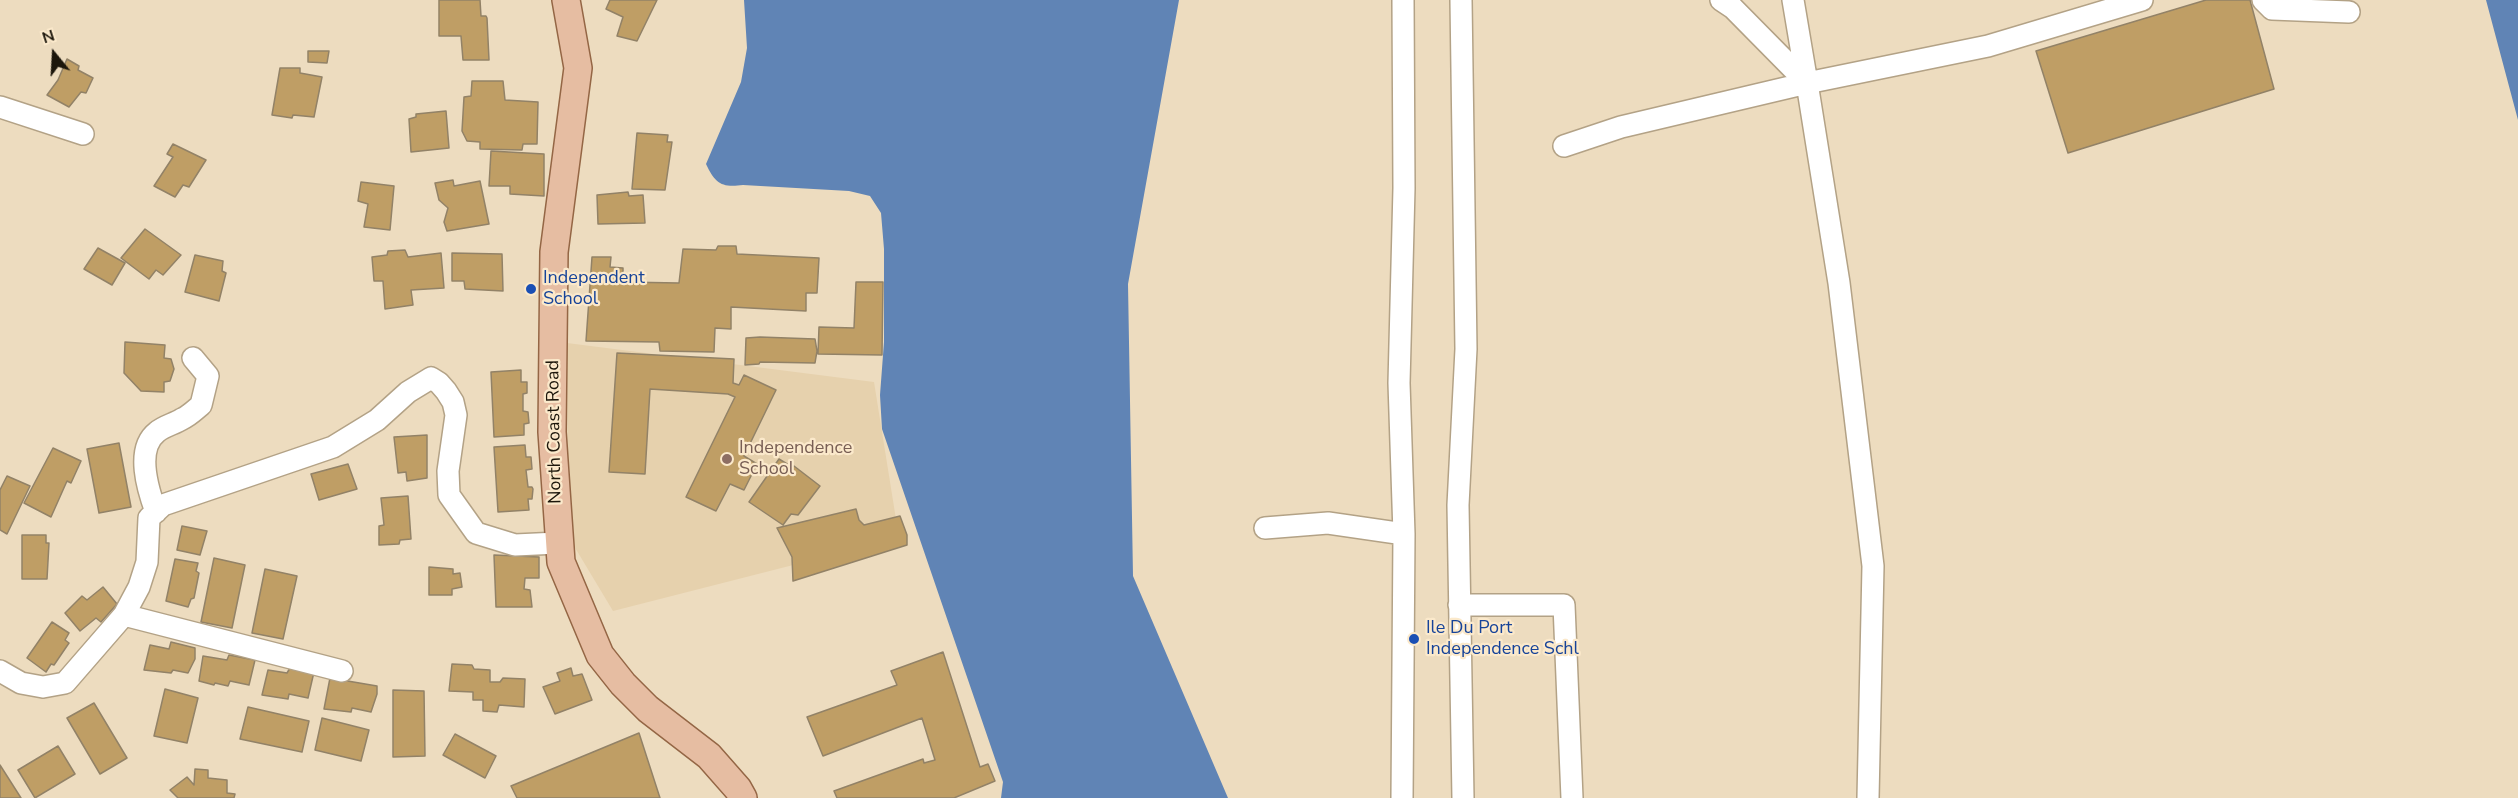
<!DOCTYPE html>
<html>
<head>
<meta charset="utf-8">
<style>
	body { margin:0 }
	#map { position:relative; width:2518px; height:798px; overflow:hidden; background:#eddcbf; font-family:"Nunito Sans",sans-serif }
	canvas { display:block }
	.north { position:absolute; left:24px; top:24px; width:60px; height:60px; -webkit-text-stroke:4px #fbe9cb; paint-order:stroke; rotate:342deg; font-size:16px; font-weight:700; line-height:24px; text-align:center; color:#1c160b }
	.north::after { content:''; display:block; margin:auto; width:21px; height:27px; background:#1c160b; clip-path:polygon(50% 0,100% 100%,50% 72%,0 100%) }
</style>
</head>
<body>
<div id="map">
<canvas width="2518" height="798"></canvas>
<div class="north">N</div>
</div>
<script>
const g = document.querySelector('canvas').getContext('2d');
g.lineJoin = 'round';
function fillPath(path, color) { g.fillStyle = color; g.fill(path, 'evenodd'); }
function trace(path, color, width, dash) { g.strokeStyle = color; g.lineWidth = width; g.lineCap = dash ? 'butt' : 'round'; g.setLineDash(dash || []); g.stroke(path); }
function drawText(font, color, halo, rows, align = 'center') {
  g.font = font + ' "Nunito Sans",sans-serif'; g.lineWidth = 4.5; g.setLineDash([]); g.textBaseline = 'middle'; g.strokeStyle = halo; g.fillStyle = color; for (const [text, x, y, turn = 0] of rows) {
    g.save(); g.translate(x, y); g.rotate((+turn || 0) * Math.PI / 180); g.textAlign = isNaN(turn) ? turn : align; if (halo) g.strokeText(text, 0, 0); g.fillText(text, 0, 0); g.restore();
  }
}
fillPath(new Path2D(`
	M567 343 874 382 899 538 613 611 568 536Z`), '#e6d1ad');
fillPath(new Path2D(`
	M744 0H1179L1128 284 1133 576 1228 798H1001L1003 782 882 429 880 395 884 342V249L881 213 870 196 849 191 743 185C721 188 715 183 706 164L741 82 747 48Z
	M2486 0H2518V120Z`), '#6084b5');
const building = new Path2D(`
	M439 0H480L481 16H486L487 18 489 60H463L461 36H439Z
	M610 0H657L637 41 617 36 623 17 606 9Z
	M2206 0H2250L2274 89 2068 153 2036 51Z
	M308 51H329L327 63 308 62Z
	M67 59 79 66 78 70 93 78 86 93 81 92 69 107 47 95 58 80Z
	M280 68H300V73L322 77 314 117 293 115 292 118 272 115Z
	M472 81H503L505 100 538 102 537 144H523L522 150 480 149V142L467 141 462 131 464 97 471 96Z
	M446 111 449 148 411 152 409 119 416 117V114Z
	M637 133 668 135 667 142H672L665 190 632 189Z
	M173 144 206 160 189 187 183 185 175 197 154 186 173 157 167 154Z
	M491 151 544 154V196L510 194V186H489Z
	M453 180 454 186 480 181 489 224 447 231 444 222 448 208 439 200 435 183Z
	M361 182 394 186 390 230 364 227 368 204 358 201Z
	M628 192 629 196 643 195 645 223 598 224 597 195Z
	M145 229 181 255 163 275 156 270 149 279 121 258Z
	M718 246H736L737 254 819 258 817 293H806V311L731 307V329L715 328 714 352 660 351 659 342 586 341 592 257H611L610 267 623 268V282L679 283 683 249 716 250Z
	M98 248 125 263 112 285 84 269Z
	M405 250 408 257 441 253 444 288 411 290 413 305 385 309 383 281H374L372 257 387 255 388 251Z
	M452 253 502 254 503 291 465 289 464 281H452Z
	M195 255 223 261 222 271 226 273 219 301 185 292Z
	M856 282H883L882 355 818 354 819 327 854 328Z
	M760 337 815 339 817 351 815 363 760 362 759 364 745 365 746 338Z
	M125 342 165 345 164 358 171 359 174 369 170 381 164 382V392L141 391 124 373Z
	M617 353 734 359 733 383 739 385 744 375 776 390 744 456 757 464 744 490 730 484 716 511 686 497 735 397 728 394 650 389 645 474 609 472Z
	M521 370V382H527V393L523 394V411L528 412 529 423 524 424V435L494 437 491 372Z
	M427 435V478L407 481 406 472 398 473 394 437Z
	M119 443 131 507 99 513 87 449Z
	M525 445 526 457H531L532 469 526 470 528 487H532L533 489 532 499H528L529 510 498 512 494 447Z
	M53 448 81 461 71 483 67 481 51 517 24 503Z
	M779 459 792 467 794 466 820 486 798 515 791 514 783 525 749 502Z
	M348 464 357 489 319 500 311 474Z
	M7 476 30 486 7 534 0 530V490Z
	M408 496 411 539 400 540 399 544 379 545V526L384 525 381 498Z
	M856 509 859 520 864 525 900 516 907 535V545L793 581 792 557 777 528Z
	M182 526 207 531 200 555 177 550Z
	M22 535H46V543H49L47 579H22Z
	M494 555 539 557V578H525L524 589 530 590 532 607H496Z
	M214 558 245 565 232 628 201 622Z
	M175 559 198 563 196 571 199 573 194 598 191 599 188 607 166 601Z
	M429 567 453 569V574L460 573 462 587 452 589V595H429Z
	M265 569 297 576 283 639 252 633Z
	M103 587 117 604 101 622 96 618 80 631 65 613 82 596 87 600Z
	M52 622 69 633 65 640 69 643 54 665 51 664 46 672 27 658Z
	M171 642 195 648V659L188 673 173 670 171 673 144 670 150 645 169 649Z
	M943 652 980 767 988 764 995 781 954 798H837L834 791 923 759 924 763 935 760 922 718 823 756 807 717 897 685 891 671Z
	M229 655 255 660 249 685 230 681 228 686 215 683 214 685 199 681 203 656 227 660Z
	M452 664 472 665 474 669 490 670V682H500L503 678 525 679 524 707 499 705 497 712 483 711V700H473V692L449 691Z
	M290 668 314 672 308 698 289 694 288 699 262 695 268 670 287 673Z
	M571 668 573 676 582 674 592 700 555 714 543 687 560 681 557 673Z
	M330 678 377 686V694L371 712 352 708 351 712 324 709Z
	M165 689 198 698 187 743 154 736Z
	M393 690 424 691 425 756 393 757Z
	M94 703 127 758 100 774 67 718Z
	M248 707 309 721 302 752 240 739Z
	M322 718 369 730 361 761 315 750Z
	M639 733 660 798H517L511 786Z
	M455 734 496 756 485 778 443 755Z
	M58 746 75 774 35 798 18 770Z
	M0 765 21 798H0Z
	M195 769 208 770V778L227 780V793L235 794 234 798H178L170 790 187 777 194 785Z`);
fillPath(building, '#bf9e65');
trace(building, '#928267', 1.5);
const minor = new Path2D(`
	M1461 0 1466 349 1458 505 1463 798
	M1721 0 1733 8 1807 83 1988 46 2142 0
	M1793 0 1807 83
	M2263 0 2272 9 2349 12
	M0 107 83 134
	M1564 146 1621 127 1807 83 1839 283 1873 566 1868 798
	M156 512C148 490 135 449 157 432 164 426 174 424 182 419 189 416 195 410 201 405L208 376 193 358
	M1265 528 1328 523 1404 534
	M1459 605H1564L1572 798
	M124 615 342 671
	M0 671 21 683 43 687 65 683 124 615 139 587 147 562 149 518 163 505 333 447 377 420 408 392 431 378 439 383 446 391 453 402 456 415 448 471 449 495 476 533 515 545 558 543
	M1402 798 1404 534 1399 383 1404 188 1403 0`);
const major = new Path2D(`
	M566 0 578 68 554 252 552 432 561 562 600 655 623 684 648 709 709 756 738 789 743 798`);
trace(minor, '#b3a286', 24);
trace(major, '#946645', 30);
trace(minor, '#fff', 21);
trace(major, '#e6bda2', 27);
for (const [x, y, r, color] of [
	[531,289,6,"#1a4fb4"],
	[727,459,6,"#8d6e63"],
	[1414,639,6,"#1a4fb4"]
]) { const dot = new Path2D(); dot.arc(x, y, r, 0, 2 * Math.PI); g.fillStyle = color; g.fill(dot); trace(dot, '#fbe9cb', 2); }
drawText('18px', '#164399', '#fbe9cb', [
	["Independent",543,279],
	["School",543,300],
	["Ile Du Port",1426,629],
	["Independence Schl",1426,650]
], 'left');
drawText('18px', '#1c160b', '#fbe9cb', [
	["North Coast Road",555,432,-91]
]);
drawText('18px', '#785e54', '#fbe9cb', [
	["Independence",739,449],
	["School",739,470]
], 'left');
</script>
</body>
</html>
